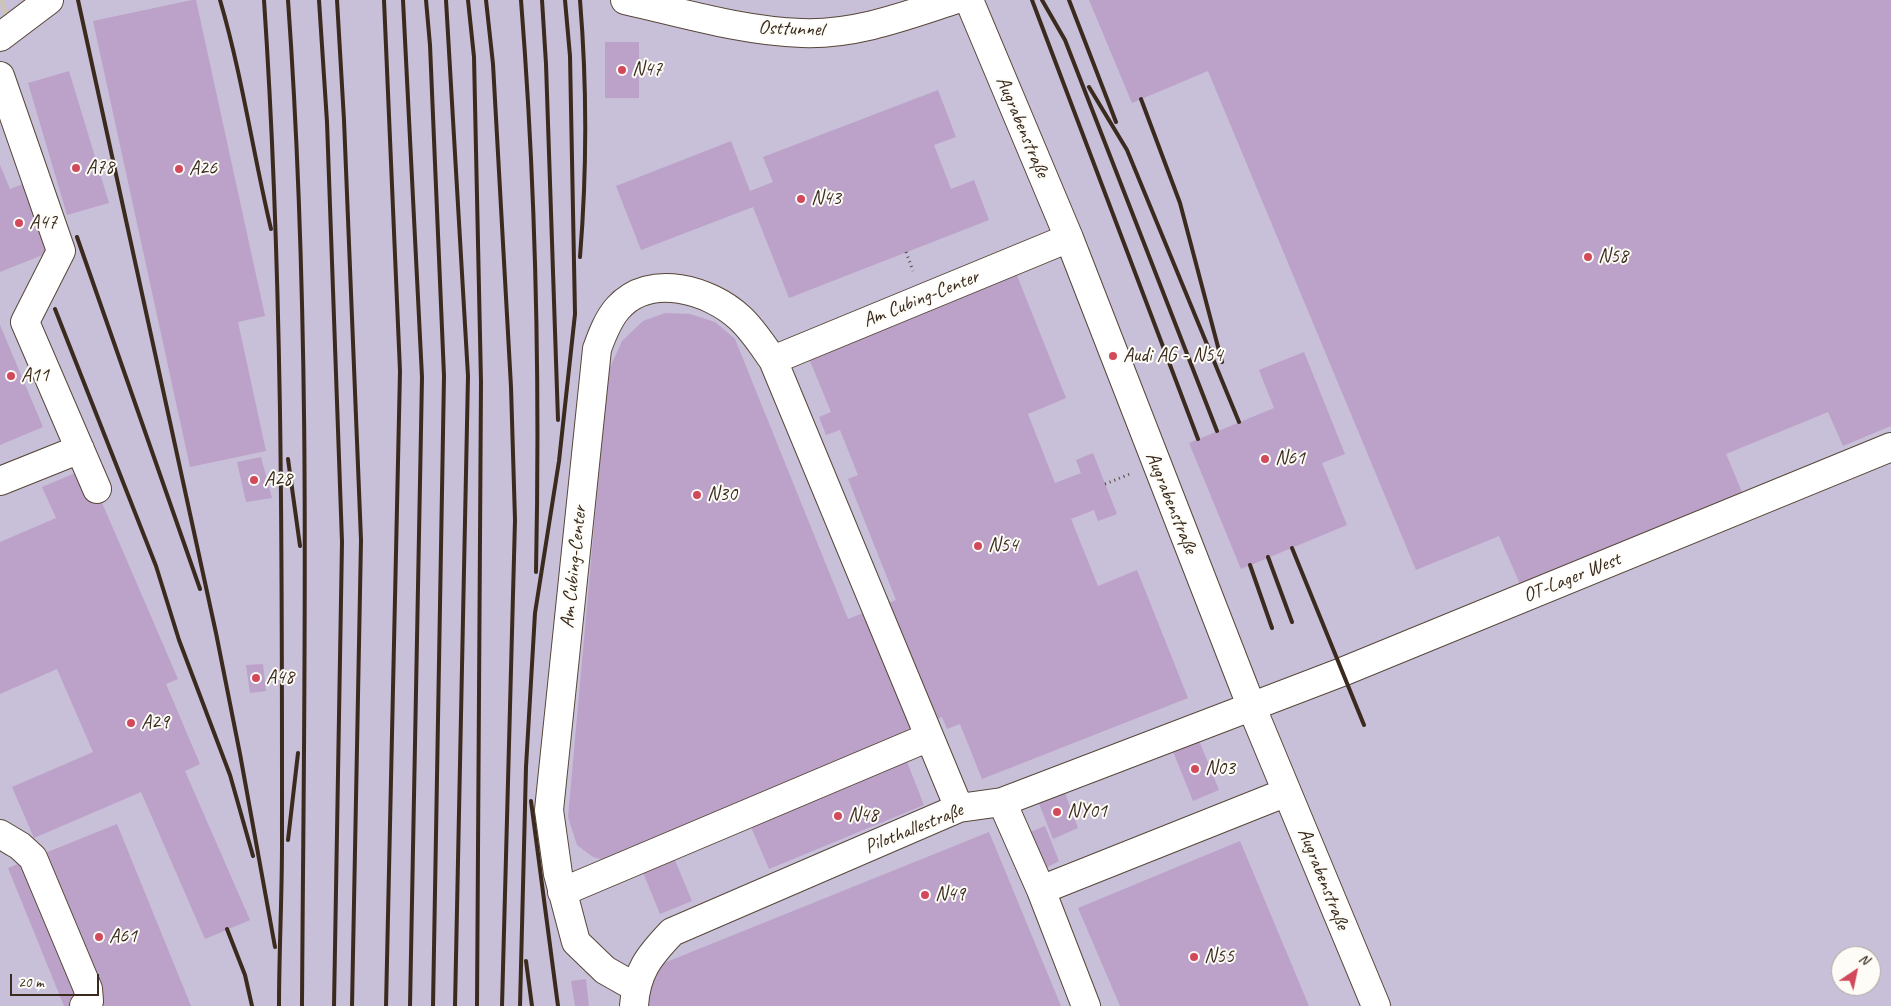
<!DOCTYPE html>
<html>
<head>
<meta charset="utf-8">
<style>
	body { margin:0 }
	#map { position:relative; width:1891px; height:1006px; overflow:hidden; background:#f3ecd5; font-family:Caveat,sans-serif }
	canvas { display:block }
	.north { position:absolute; left:1831px; top:946px; width:50px; height:50px; box-sizing:border-box; background:#fdfcf7; border:1px solid #afa8a0; border-radius:50%; rotate:34deg; font-size:14px; font-weight:700; line-height:20px; text-align:center; color:#3b2a1e }
	.north::after { content:''; display:block; margin:auto; width:18px; height:22px; background:#d1495b; clip-path:polygon(50% 0,100% 100%,50% 72%,0 100%) }
	.scale { position:absolute; left:10px; top:974px; width:89px; height:22px; box-sizing:border-box; border:2px solid #3b2a1e; border-top:0; padding-left:6px; font-size:15px; line-height:18px; white-space:nowrap; color:#3b2a1e; -webkit-text-stroke:4px #fdfcf7; paint-order:stroke }
</style>
</head>
<body>
<div id="map">
<canvas width="1891" height="1006"></canvas>
<div class="north">N</div>
<div class="scale">20 m</div>
</div>
<script>
const g = document.querySelector('canvas').getContext('2d');
g.lineJoin = 'round';
function fillPath(path, color) { g.fillStyle = color; g.fill(path, 'evenodd'); }
function trace(path, color, width, dash) { g.strokeStyle = color; g.lineWidth = width; g.lineCap = dash ? 'butt' : 'round'; g.setLineDash(dash || []); g.stroke(path); }
function drawText(font, color, halo, rows, align = 'center') {
  g.font = font + ' Caveat,sans-serif'; g.lineWidth = 4; g.setLineDash([]); g.textBaseline = 'middle'; g.strokeStyle = halo; g.fillStyle = color; for (const [text, x, y, turn = 0] of rows) {
    g.save(); g.translate(x, y); g.rotate((+turn || 0) * Math.PI / 180); g.textAlign = isNaN(turn) ? turn : align; if (halo) g.strokeText(text, 0, 0); g.fillText(text, 0, 0); g.restore();
  }
}
fillPath(new Path2D(`
	M0 0H1891V1006H0ZM1841 956H1871V986H1841Z`), '#c8bfd8');
fillPath(new Path2D(`
	M192 0H196L265 316 238 322 266 451 190 467 93 21Z
	M1089 0H1891V426L1843 446 1828 412 1726 454 1742 492 1520 584 1499 536 1416 570 1208 71 1132 103Z
	M605 42H639V98H605Z
	M69 71 109 203 67 215 28 83Z
	M938 90 956 137 934 145 951 189 974 180 989 220 789 298 753 207 641 250 616 186 731 141 750 191 773 182 763 157Z
	M0 165 10 189 23 184 50 252 0 272Z
	M1016 273 1066 398 1028 414 1055 483 1081 473 1076 460 1093 453 1117 514 1098 521 1094 510 1071 519 1098 586 1137 570 1188 698 982 779 960 724 947 729 942 717 613 862 593 857 577 845 568 817 608 372 622 341 643 321 665 313 690 314 715 322 735 339 848 619 896 600 848 479 858 475 840 430 826 435 819 417 831 412 808 356Z
	M0 325 43 427 0 445Z
	M1304 352 1345 454 1322 463 1347 525 1241 569 1189 443 1274 408 1259 370Z
	M261 457 272 498 246 502 237 462Z
	M87 468 178 679 166 684 200 764 185 771 250 920 205 939 141 792 34 838 12 787 93 752 57 669 0 694V542L56 518 42 487Z
	M263 664 266 691 250 693 246 665Z
	M1198 738 1219 790 1193 801 1172 749Z
	M907 762 924 805 769 869 751 827Z
	M1062 785 1078 828 1053 839 1036 796Z
	M117 824 191 1006H64L8 868Z
	M1045 826 1059 861 1046 868 1030 832Z
	M989 832 1061 1006H644L654 967Z
	M1240 841 1309 1006H1120L1078 908Z
	M674 858 692 901 660 914 642 870Z
	M586 979 589 1006H575L571 981Z`), '#bca2c9');
trace(new Path2D(`
	M0 1 4 0`), '#cec5b0', 28, [28, 14]);
const minor = new Path2D(`
	M625 0C683 13 742 31 802 33 855 35 905 16 954 0
	M969 0 1069 238 1252 708 1376 1006
	M0 37 49 0
	M0 76 61 251 25 322 97 489
	M773 360 959 808
	M0 481 80 449
	M1002 802 1041 890 1086 1006
	M0 834 20 846 33 858 88 989 89 1001 84 1006
	M1041 890 1287 792
	M562 892 929 737
	M635 987 605 970 576 942 558 874 549 810 597 349C602 335 608 319 618 308 650 272 710 290 740 318 753 330 763 346 773 360L1069 238
	M634 1006C636 972 649 956 672 932L959 808 1002 802 1342 672 1891 447`);
trace(minor, '#574739', 30);
trace(new Path2D(`
	M906 252 913 271
	M1105 484 1130 474`), '#574739', 3, [1, 4]);
trace(minor, '#fff', 28);
trace(new Path2D(`
	M78 0 216 633 240 754 275 947
	M220 0C242 75 253 153 271 229
	M264 0C283 281 282 562 282 844 282 898 279 952 279 1006
	M288 0C312 335 304 671 302 1006
	M319 0 327 122 342 542 334 1006
	M337 0 344 120 361 540 352 1006
	M384 0 400 371 386 1006
	M403 0 422 377 410 1006
	M426 0 430 45 444 376 433 1006
	M446 0 468 376 455 1006
	M468 0 474 57 481 382 477 1006
	M486 0 493 64 511 387 515 520 502 1006
	M521 0C536 190 540 381 536 572
	M542 0 546 64 558 420
	M1032 0 1198 439
	M1042 0 1065 40 1217 431
	M1069 0 1116 122
	M1089 87 1127 150 1239 422
	M1141 99 1180 203 1222 362
	M77 237 200 589
	M580 257C587 171 587 85 580 0
	M55 309 156 566 179 640 230 775 253 856
	M288 459 300 546
	M1292 548 1364 725
	M1268 557 1292 622
	M1250 565 1272 628
	M531 801 558 1006
	M288 840 298 753
	M227 929 245 975 252 1006
	M526 961 532 1006
	M520 1006 526 767 535 613 559 461 575 314 570 56 565 0`), '#3b2a1e', 4);
for (const [x, y, r, color] of [
	[622,70,5,"#d1495b"],
	[76,168,5,"#d1495b"],
	[179,169,5,"#d1495b"],
	[801,199,5,"#d1495b"],
	[19,223,5,"#d1495b"],
	[1588,257,5,"#d1495b"],
	[1113,356,5,"#d1495b"],
	[11,376,5,"#d1495b"],
	[1265,459,5,"#d1495b"],
	[254,480,5,"#d1495b"],
	[697,495,5,"#d1495b"],
	[978,546,5,"#d1495b"],
	[256,678,5,"#d1495b"],
	[131,723,5,"#d1495b"],
	[1195,769,5,"#d1495b"],
	[1057,812,5,"#d1495b"],
	[838,816,5,"#d1495b"],
	[925,895,5,"#d1495b"],
	[99,937,5,"#d1495b"],
	[1194,957,5,"#d1495b"]
]) { const dot = new Path2D(); dot.arc(x, y, r, 0, 2 * Math.PI); g.fillStyle = color; g.fill(dot); trace(dot, '#fdfcf7', 2); }
drawText('20px', '#3b2a1e', '#fdfcf7', [
	["Osttunnel",791,29,2],
	["Augrabenstraße",1022,127,67],
	["Am Cubing-Center",921,299,-22],
	["Augrabenstraße",1171,503,68],
	["Am Cubing-Center",574,567,-84],
	["OT-Lager West",1572,578,-22],
	["Pilothallestraße",914,829,-22],
	["Augrabenstraße",1323,879,68]
]);
drawText('20px', '#3b2a1e', '#fdfcf7', [
	["N47",632,70],
	["A78",86,168],
	["A26",189,169],
	["N43",811,199],
	["A47",29,223],
	["N58",1598,257],
	["Audi AG - N54",1123,356],
	["A11",21,376],
	["N61",1275,459],
	["A28",264,480],
	["N30",707,495],
	["N54",988,546],
	["A48",266,678],
	["A29",141,723],
	["N03",1205,769],
	["NY01",1067,812],
	["N48",848,816],
	["N49",935,895],
	["A61",109,937],
	["N55",1204,957]
], 'left');
</script>
</body>
</html>
